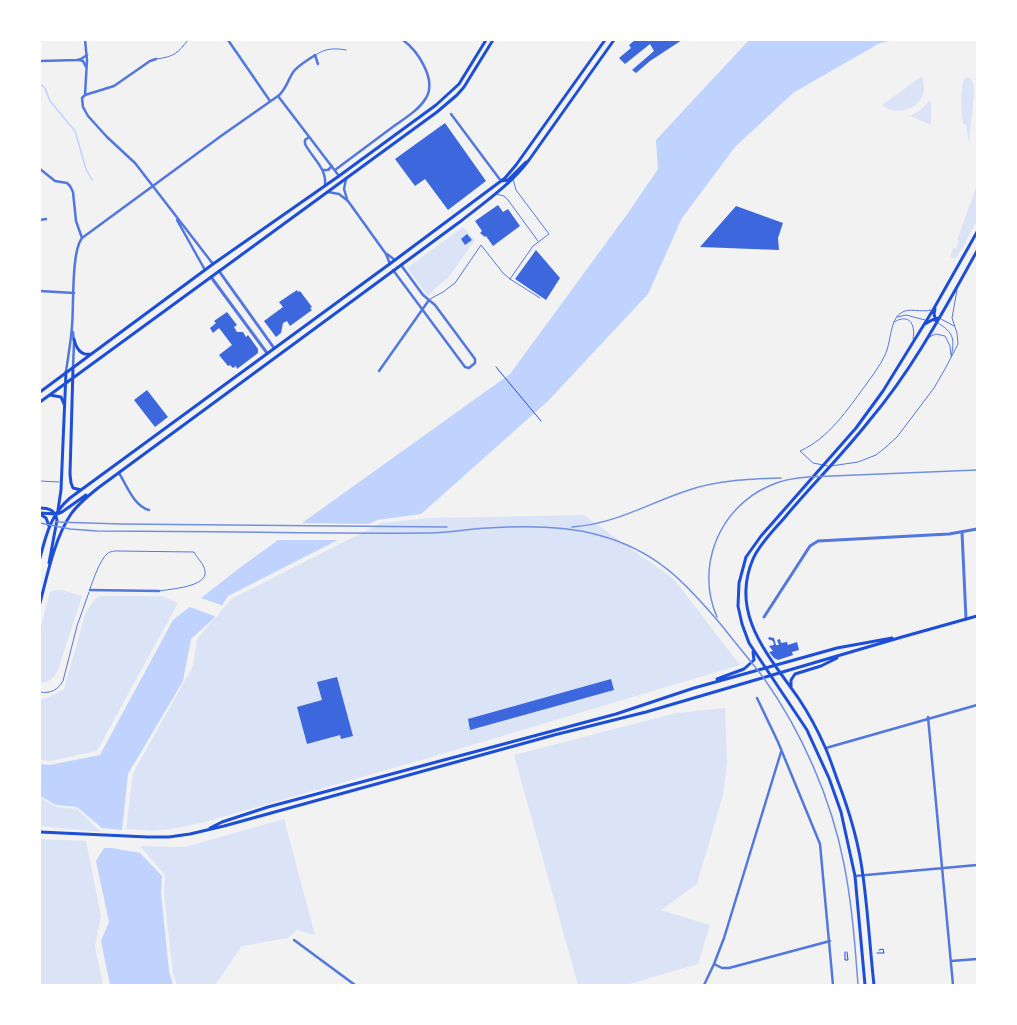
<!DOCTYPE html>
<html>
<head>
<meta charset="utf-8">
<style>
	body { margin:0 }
	#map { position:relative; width:1017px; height:1025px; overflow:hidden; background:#f2f2f2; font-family:"Archivo Narrow",sans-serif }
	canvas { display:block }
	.frame { position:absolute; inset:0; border:41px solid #fff; pointer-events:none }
</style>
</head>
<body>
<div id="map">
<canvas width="1017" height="1025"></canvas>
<div class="frame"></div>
</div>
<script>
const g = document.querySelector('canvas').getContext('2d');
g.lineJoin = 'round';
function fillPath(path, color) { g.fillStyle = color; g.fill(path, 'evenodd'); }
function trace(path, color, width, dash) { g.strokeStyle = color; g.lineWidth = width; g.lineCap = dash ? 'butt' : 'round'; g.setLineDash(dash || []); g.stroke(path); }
fillPath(new Path2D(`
	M922 76C922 79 924 83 924 86 925 108 898 118 882 105Z
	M967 77 970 78 973 83 974 94 969 143 966 125 963 123C961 107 960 94 964 79Z
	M929 101 931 102V125L910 116 919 111Z
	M977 184V221L963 247 955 259 950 257 953 248 956 249 959 241 957 240Z
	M463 227 475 240 448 278 434 289 428 296 407 268Z
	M584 515 641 556 673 578 740 665 435 756 201 823 171 829 153 831 126 829 133 773 193 666 197 639 231 599 381 523 428 518Z
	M55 590H61L82 596 58 670C54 678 50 682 40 683V630L50 592Z
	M99 596H162L178 603 97 751 51 761 40 760V700L49 697 64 689 86 612 95 599Z
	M725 708 727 763 723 795 697 884 661 910 710 925 698 964 626 985H578L514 755 676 713Z
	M40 798 57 807 77 809 101 832 40 826Z
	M284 819 315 935 297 930 288 938 242 946 215 985H177L173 973 164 895 165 875 140 846 185 847Z
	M40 839 86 841 101 916 95 946 103 985H40Z`), '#dbe4f7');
fillPath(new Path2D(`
	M749 40H892L878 44 793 93 735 147 682 218 648 294 548 401 421 514 377 520 228 596 213 619 191 639 183 681 128 774 122 830 102 828 77 807 56 805 40 796V764L49 765 100 755 173 620 242 566 510 374 628 213 658 169 656 140Z
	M104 848H112L140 853 162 876 161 893 169 971 173 985H110L101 941 109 922 96 861Z`), '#bfd3fe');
fillPath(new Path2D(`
	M298 523 373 524 341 540H275Z
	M198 597 224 606 217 617 187 606Z`), '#f2f2f2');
trace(new Path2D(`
	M40 84 45 88 50 101 75 131 86 169 92 180`), '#bfd3fe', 1.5);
fillPath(new Path2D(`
	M635 40H682L650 61 636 73 632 70 654 51 650 44 625 64 619 58 631 48 629 45Z
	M445 123 486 181 448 210 425 179 415 186 395 159Z
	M498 205 503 212 508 209 520 226 493 246 486 236 485 237 480 233 482 231 475 221Z
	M736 206 783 223 778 238 779 250 700 247Z
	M467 234 472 240 465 245 461 239Z
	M536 250 560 278 546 300 515 279Z
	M297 290 298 292 300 291 312 307 310 308 312 310 290 326 287 321 283 323 281 333 276 337 264 321 283 307 279 302Z
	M227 312 237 325 234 327 237 332H243L246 337 248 335 258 349V353L237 369 236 366 233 368 230 365 228 366 219 355 232 345 219 328 213 333 210 328 216 323 214 321Z
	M147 390 168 417 155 427 134 400Z
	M769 637 774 638 776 645H779L777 640 780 639 781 643 787 642 788 645 797 642 799 650 792 652 793 655 778 660 774 658 769 652 773 651 769 646 774 645 773 641 768 639Z
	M337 677 353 736 341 739 340 735 307 744 297 707 322 700 317 682Z
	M611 679 614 690 470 730 468 719Z`), '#3d67dc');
trace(new Path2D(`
	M496 367 541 421
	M845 952V960H848L847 952
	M877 953H884L883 949 879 950`), '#1d4ed8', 1);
trace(new Path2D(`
	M316 55C325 48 335 48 346 50
	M157 59C175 56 177 54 188 40
	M496 194 504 196 508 200 538 241
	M510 279 533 246 549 234 516 190 513 179
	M430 299 443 292 455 283 481 245 503 273 510 279 540 298
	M897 317 906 315 925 320
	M941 319 954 326
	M894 322C909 313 916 324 913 339
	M938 323C954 333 955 339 951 357
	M929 337 936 334 945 336 950 346 951 355
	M828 466 813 463 800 451C829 438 847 410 865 386 872 376 880 366 885 355 891 343 890 319 901 313 909 307 921 313 931 310
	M831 466 858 462 876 455 886 447 897 437 934 388 945 369 958 344 957 333 952 318 957 290
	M40 481 59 482
	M90 589C93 580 100 560 107 554 110 551 115 551 119 551L194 552C197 558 204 564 205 571 208 587 170 589 159 591
	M40 692C50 694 58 690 63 681L77 626 89 592`), '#5277de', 1);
trace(new Path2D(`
	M228 40 270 101
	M79 60 83 61 86 67
	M40 61 77 60 81 59 87 55
	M85 95 82 98 83 107 88 116 107 137 135 163 213 264
	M85 95 114 86 150 61 156 59
	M85 95 87 60 85 40
	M278 96 339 176
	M451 114 501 181
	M309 137 305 140V144C313 159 327 168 325 186
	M40 169 55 181 67 183 70 186 73 192 76 221 82 238
	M324 170H328L332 166
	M335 170C355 155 374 141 394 126 405 118 419 110 426 98 437 80 418 51 403 40
	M346 179 344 189 347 199
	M328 192 339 194 348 201 386 254 390 264
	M40 220 46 219
	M177 220 205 270
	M387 254 395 260
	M393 270 465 367 469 368 475 363V359L435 305 423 295 401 265
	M40 291 74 293
	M73 332 74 343 73 367
	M379 371 429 300
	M66 372C68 357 71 341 72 326 74 307 71 252 82 238L221 136 278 96C286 90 288 79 294 71 299 65 308 60 315 55L318 64
	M119 473C127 486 134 506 149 510
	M90 590 159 591
	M757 698 778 742 820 844 833 985
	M928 717 953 985
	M826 748 977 705
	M855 876 977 865
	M294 940 355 985
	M951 961 977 959
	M714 964 722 968H729L830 941
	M704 985 714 964 724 938 781 752`), '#5277de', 2.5);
trace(new Path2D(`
	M219 271 274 348
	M211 277 267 353
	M962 532 966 619
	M764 617 810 546 818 541 949 534 977 529`), '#5277de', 3);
trace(new Path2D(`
	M501 181 508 180 526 162
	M935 309 934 314 936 321
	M925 324 932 320 939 318
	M74 339C76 348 80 356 91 354
	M73 368 70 474 71 483 73 488 81 490
	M40 392 213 264 339 176 436 105 459 84 486 40
	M50 395 61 397 64 404
	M40 402 437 112 457 95 464 87 493 40
	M40 508C49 508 55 510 57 520L49 563
	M58 510 61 490 66 372
	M40 513 57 514 62 512 86 495
	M40 514 46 518 49 526
	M40 558C46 535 51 514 70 498L395 260 505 178 516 165 605 40
	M40 603C47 576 55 537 71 514 78 504 88 496 98 488L461 221C485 202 510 185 529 160L614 40
	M717 679 744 669 754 660 753 652
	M791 688V680L795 674 821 666 837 658
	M210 828 222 822 268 807 616 714 694 688 837 648 892 638
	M40 832 148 837H169L190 834 224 826 554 735 646 712 902 637 977 616
	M865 985 855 876 841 812 829 778 807 730 749 643 742 624 738 606 739 583 746 557 761 536 856 428 883 391 933 310 977 232
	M874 985C870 949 868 912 863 876 859 843 849 810 837 779 833 768 830 758 825 747 818 731 809 714 799 699 770 657 729 615 753 559 760 543 775 529 786 516 813 484 843 454 869 421 913 369 944 310 977 251`), '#1d4ed8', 3);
trace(new Path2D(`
	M56 522 121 524 447 527
	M40 523 70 529 97 531C206 531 315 534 425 533 446 533 467 529 488 528 521 526 566 526 598 535 656 550 686 583 723 627 736 644 750 660 763 677 802 732 831 798 844 864 852 904 855 945 858 985
	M572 527C615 524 647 504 686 491 717 480 749 479 781 478
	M717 617C695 567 719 508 769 486 781 480 794 478 808 477L977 470`), '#7290e2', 1.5);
</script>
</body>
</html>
